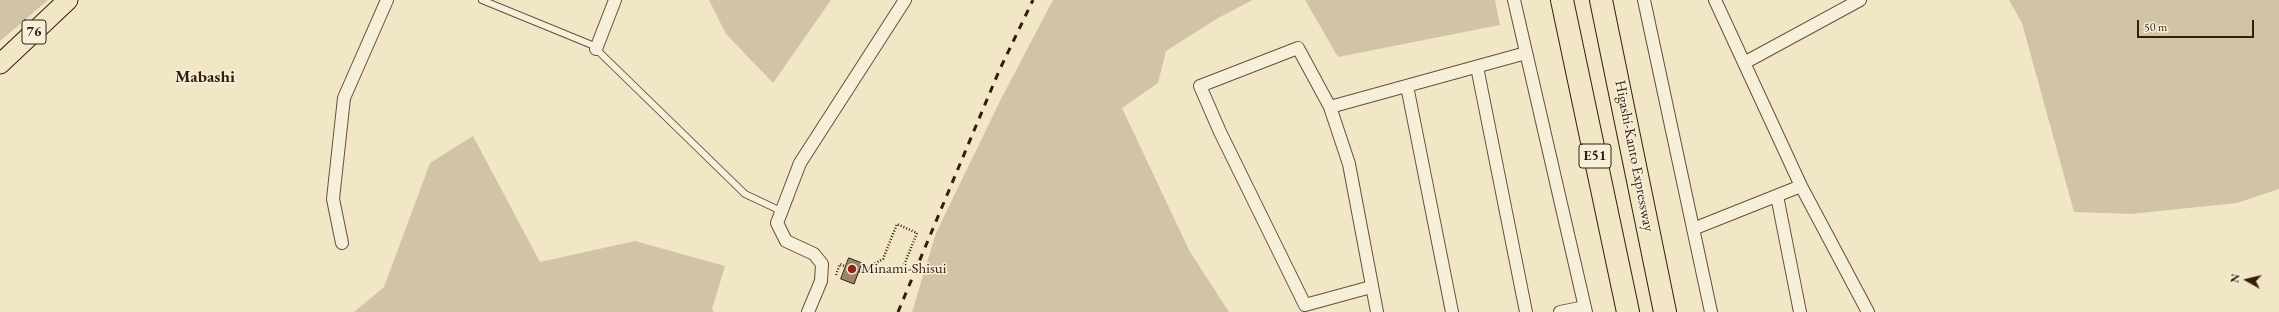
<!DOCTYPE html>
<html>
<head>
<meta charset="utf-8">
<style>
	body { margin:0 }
	#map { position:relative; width:2279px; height:312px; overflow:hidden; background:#f1e7c6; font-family:"EB Garamond",serif }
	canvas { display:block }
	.north { position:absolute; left:2227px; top:260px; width:40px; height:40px; -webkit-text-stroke:3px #f6efda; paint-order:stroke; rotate:278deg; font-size:11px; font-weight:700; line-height:16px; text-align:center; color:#361c0b }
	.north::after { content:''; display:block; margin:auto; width:14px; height:18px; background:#361c0b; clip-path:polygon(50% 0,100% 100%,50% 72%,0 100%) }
	.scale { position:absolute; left:2137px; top:20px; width:117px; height:18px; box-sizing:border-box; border:2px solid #361c0b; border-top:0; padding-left:5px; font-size:12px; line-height:14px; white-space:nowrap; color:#361c0b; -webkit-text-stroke:3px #f6efda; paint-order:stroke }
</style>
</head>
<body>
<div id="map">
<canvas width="2279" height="312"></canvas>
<div class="north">N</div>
<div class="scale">50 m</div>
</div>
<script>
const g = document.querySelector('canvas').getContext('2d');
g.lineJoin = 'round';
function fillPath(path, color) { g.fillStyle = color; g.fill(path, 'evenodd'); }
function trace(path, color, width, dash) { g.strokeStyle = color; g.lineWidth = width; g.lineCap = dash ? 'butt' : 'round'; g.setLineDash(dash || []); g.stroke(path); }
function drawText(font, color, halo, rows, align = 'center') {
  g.font = font + ' "EB Garamond",serif'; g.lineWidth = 3; g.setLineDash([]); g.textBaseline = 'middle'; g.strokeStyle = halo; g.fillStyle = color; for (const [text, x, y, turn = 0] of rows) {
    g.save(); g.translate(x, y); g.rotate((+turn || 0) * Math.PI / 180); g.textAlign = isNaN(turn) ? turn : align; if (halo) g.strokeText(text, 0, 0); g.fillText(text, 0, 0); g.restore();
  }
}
fillPath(new Path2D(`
	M0 0H48L0 41Z
	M709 0H831L773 83 726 34Z
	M1053 0H1253L1218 18 1166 51 1158 83 1122 108 1189 250 1229 312H912L936 233 1002 97Z
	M1305 0H1495L1500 25 1338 57Z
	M2009 0H2279V189L2237 203 2131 214 2074 212 2022 23Z
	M473 136 540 262 635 241 725 266 712 309 714 312H354L384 287 430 163Z`), '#d1c4a6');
const building = new Path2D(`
	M849 258 862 263 854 284 841 279Z`);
fillPath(building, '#97866c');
trace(building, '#361c0b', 1);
const service = new Path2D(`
	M482 0 592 45 745 194 781 211`);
const minor = new Path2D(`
	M1514 0 1586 312
	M1644 0 1711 312
	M1715 0 1801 186 1868 312
	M596 49 615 0
	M1744 63 1860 0
	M1477 67 1526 312
	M1407 86 1452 312
	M1330 107 1526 53
	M1777 196 1800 312
	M1693 229 1801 186
	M342 243 333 199 344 98 387 0
	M1371 287 1305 305 1220 132 1200 86 1298 48 1330 107 1349 164 1377 312
	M808 312 821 281 822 264 814 254 786 241 777 223 800 163 905 0
	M1560 312 1585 307`);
const primary = new Path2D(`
	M0 64 68 0`);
const motorway = new Path2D(`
	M1562 0 1628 312
	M1601 0 1665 312`);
trace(service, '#654f3a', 8);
trace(minor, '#654f3a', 14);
trace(primary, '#361c0b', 21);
trace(motorway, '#361c0b', 24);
trace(new Path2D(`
	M859 272 883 259 897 224 917 233 904 265
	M836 275 840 264 846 267`), '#361c0b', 2.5, [1, 2]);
trace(service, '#f6efda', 6);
trace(minor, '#f6efda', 12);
trace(primary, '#f1e7c6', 19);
trace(motorway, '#f1e7c6', 22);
trace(new Path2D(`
	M898 312 999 71 1033 0`), '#361c0b', 3, [7, 7]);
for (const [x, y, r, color] of [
	[852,269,5,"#8f2418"]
]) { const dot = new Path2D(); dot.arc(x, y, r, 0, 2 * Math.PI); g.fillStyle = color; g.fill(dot); trace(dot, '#f6efda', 1.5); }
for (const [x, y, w] of [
	[34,32,24],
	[1595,156,32]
]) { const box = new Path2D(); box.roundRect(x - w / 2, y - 12, w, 24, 3); g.fillStyle = '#f6efda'; g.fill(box); trace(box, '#361c0b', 1); }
drawText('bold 14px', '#361c0b', null, [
	["76",34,32],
	["E51",1595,156]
]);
drawText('15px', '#361c0b', '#f6efda', [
	["Higashi-Kanto Expressway",1634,156,79]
]);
drawText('15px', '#361c0b', '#f6efda', [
	["Minami-Shisui",861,269]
], 'left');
drawText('bold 17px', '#361c0b', '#f6efda', [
	["Mabashi",205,77]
]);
</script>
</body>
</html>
